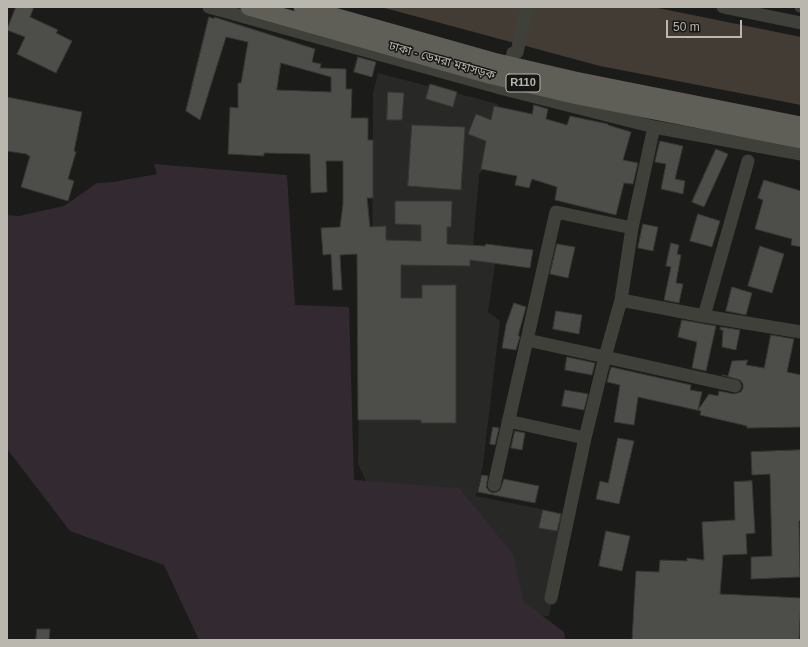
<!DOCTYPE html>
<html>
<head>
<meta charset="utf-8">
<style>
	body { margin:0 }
	#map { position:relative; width:808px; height:647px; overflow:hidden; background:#1b1b1a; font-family:Helvetica,sans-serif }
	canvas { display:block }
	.frame { position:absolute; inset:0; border:8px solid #b9b7ae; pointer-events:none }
	.scale { position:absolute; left:666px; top:20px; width:76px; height:18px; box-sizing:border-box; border:2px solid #b9b7ae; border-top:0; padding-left:5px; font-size:12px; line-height:14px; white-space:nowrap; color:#b9b7ae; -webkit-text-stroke:3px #161615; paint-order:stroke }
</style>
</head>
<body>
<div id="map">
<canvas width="808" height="647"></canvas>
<div class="frame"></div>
<div class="scale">50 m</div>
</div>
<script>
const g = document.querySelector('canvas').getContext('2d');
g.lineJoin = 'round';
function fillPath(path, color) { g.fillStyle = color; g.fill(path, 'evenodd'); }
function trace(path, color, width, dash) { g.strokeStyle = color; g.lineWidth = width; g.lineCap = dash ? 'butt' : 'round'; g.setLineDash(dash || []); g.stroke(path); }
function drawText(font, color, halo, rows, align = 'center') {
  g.font = font + ' Helvetica,"Noto Sans Bengali",sans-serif'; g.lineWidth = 3; g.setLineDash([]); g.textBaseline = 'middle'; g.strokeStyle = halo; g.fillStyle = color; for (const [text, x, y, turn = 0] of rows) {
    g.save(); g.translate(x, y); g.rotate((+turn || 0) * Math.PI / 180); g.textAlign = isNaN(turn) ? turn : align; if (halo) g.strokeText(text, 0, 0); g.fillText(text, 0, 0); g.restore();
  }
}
fillPath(new Path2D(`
	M378 73 498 104 490 159 479 175 473 247 497 251 488 312 500 321 483 465 476 496 570 515 549 616 495 613 415 587 358 464 360 317 372 316 373 92Z`), '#282826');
fillPath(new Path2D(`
	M154 164 287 175 295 305 349 307 354 480 459 488 513 554 524 602 564 632 565 640H199L164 565 70 531 7 449V215L19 216 64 206 97 183 113 182 157 174Z`), '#322a30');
fillPath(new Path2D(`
	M381 7H653L801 37V105L600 66Z`), '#433c35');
trace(new Path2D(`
	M800 7H801`), '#433c35', 11);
const building = new Path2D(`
	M16 7H34L30 17 58 30 56 33 72 41 56 73 17 54 25 37 7 30Z
	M209 17 214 19V17L315 49 312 62 321 64 320 68 346 69V89H352L351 118H368V140H373V198H367L370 227 386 226V240L421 241V225L395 224V201H452L451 227H447V244L485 246 486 244 533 250 530 268 470 260V266L401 265V298H422V285H456V423H421V420H358L357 254 340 255 342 290H333L331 254 323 255 321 228 340 227 343 204V161H326L327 192 311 193 310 154 264 153V156L228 154 230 107 238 108V83H241L248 42 226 37 200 120 186 111ZM281 63 331 77V92L277 90Z
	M358 57 376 62 372 77 354 72Z
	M430 84 457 92 453 107 426 99Z
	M388 92 404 93 402 120H387Z
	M7 97 82 112 74 151 76 152 68 179 74 181 68 201 21 187 30 156 27 155V154L7 151Z
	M534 105 548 109 546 119 567 125 570 116 608 124V125L631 132 623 160 638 163 633 184 624 183 616 215 555 200 557 187 532 179 529 188 515 185 517 176 481 169 486 141 468 134 476 114 491 120 494 106 532 114Z
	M412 125 465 127 461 190 408 186Z
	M660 141 683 146 675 179 685 181 683 194 661 189 666 164 655 162Z
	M716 149 728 154 704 207 692 202Z
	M764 180 801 191V247L791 245 792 239 755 229 763 200 758 198Z
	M698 214 720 221 712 247 690 241Z
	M643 224 658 227 653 251 638 248Z
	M671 243 679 245 677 254 681 255 676 283 683 284 679 303 664 300 671 267 666 266Z
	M557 244 575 247 568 278 550 274Z
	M760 246 784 254 772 293 748 286Z
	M732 287 752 293 746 315 726 311Z
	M514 303 526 307 518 336H520L516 350 502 348 506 325Z
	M556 311 582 315 579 334 553 329Z
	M682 320 716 326 706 371 692 368 697 342 678 337Z
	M721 327 740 330 736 350 722 347 723 330H720Z
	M771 335 794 339 787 372 801 375V427L747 428V426L700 415 701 411 638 397 634 425 614 422 620 385 607 382 611 367 691 385 690 390 702 392 698 410 709 394 718 396 719 391 734 394 741 392 743 388V384L740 380 722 375 728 376 732 361 748 360 746 365 764 368Z
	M567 357 595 363 592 375 565 370Z
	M565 390 588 394 584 410 562 406Z
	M493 427 499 428 495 445 490 444Z
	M515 431 525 433 522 450 511 448Z
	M618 438 634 441 619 504 596 499 600 481 608 483Z
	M801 450V521H799L800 577 751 579V557L772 556 770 474 752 475 751 452Z
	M482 475 488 476 486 487 489 491 493 493 497 492 500 490 504 479 539 486 535 503 478 492Z
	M752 481 755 533 746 534 747 554 723 555 720 594 801 598 799 640H632L636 571 659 572 660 560 687 561V558L704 560 702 522 735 520 734 482Z
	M543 510 561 514 557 531 539 528Z
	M606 531 630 536 622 571 599 566Z
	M37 629H50L49 640H36Z`);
fillPath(building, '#4d4d49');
trace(building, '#373734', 1);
trace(new Path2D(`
	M209 7 504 89 654 127 801 154
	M723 7 801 23
	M508 74 513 53 517 52 527 7
	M654 127 632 228 621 300 605 357 735 386
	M621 300 704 316 801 332
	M704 316 748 161
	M527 340 605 357 585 438 551 598
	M508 421 585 438
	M494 485 556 212 632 228`), '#40403b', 13);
trace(new Path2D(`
	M249 7 489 75 573 95 801 140
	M302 7 493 61 575 80 801 125`), '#5f5e57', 17);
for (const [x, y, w] of [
	[523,83,34]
]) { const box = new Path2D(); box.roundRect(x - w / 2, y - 9, w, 18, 3); g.fillStyle = '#161615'; g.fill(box); trace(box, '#b9b7ae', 1); }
drawText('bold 11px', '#b9b7ae', null, [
	["R110",523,83]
]);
drawText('12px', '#b9b7ae', '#161615', [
	["ঢাকা - ডেমরা মহাসড়ক",442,61,16]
]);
</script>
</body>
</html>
